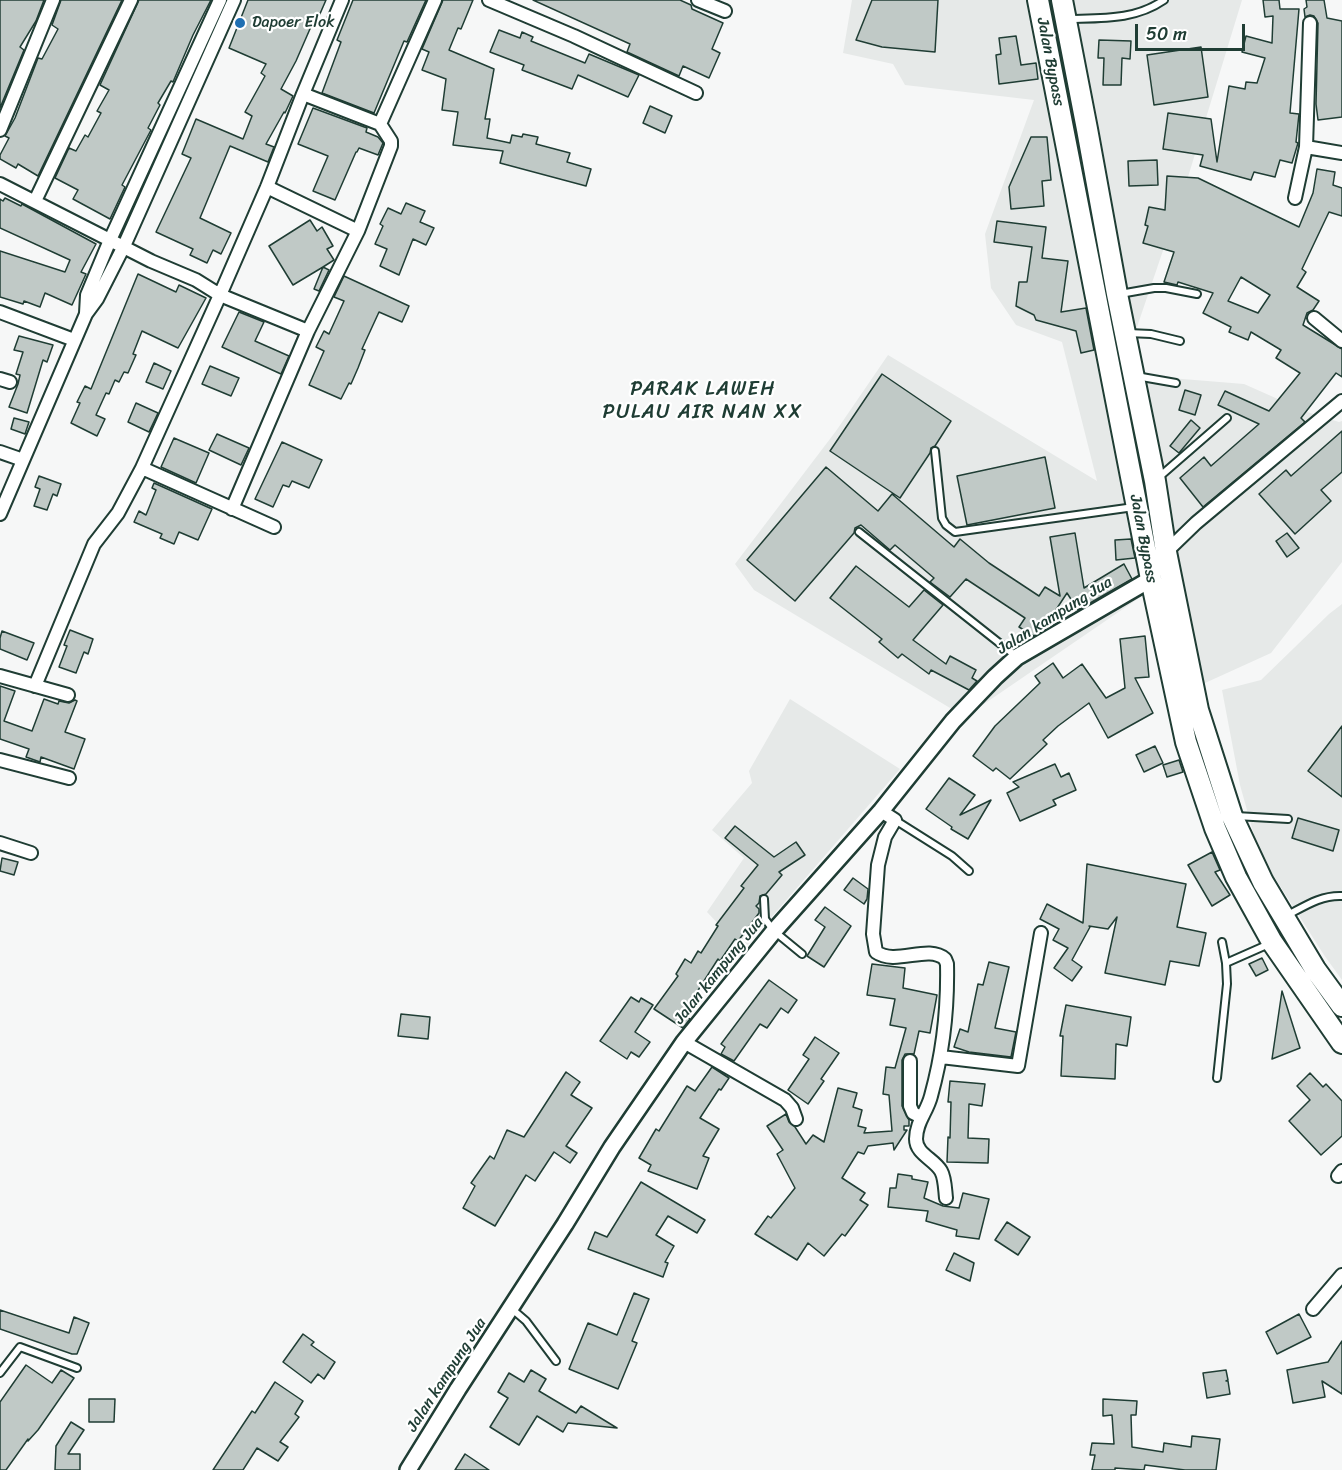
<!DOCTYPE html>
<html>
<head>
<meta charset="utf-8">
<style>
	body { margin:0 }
	#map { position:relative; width:1342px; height:1470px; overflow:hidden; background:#f6f7f7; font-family:Sriracha,sans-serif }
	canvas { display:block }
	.scale { position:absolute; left:1135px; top:24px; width:110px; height:27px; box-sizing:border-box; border:3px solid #1f3d34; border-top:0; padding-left:8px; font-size:18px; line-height:21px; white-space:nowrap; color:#1f3d34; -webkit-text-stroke:4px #fff; paint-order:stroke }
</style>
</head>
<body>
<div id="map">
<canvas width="1342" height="1470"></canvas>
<div class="scale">50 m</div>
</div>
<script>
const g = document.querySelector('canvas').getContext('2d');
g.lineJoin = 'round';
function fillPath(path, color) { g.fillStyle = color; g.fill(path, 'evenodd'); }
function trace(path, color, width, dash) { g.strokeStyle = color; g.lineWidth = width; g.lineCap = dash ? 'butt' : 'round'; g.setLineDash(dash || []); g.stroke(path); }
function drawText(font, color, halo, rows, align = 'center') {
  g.font = font + ' Sriracha,sans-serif'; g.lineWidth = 4.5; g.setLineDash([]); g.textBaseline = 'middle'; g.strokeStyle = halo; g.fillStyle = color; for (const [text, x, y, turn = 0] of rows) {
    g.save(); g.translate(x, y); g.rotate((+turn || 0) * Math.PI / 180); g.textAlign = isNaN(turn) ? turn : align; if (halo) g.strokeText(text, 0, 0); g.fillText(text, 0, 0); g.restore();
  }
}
fillPath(new Path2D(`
	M852 0H1242L1188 177 1121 374 1244 384 1307 412 1339 422 1342 421V562L1271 653 1172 698 1142 596 965 717 754 590 735 564 836 431 888 355 1097 481 1062 342 1016 325 991 288 985 234 1034 100 905 85 893 64 843 53Z
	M1342 604V980L1324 955 1259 853 1240 785 1222 690 1261 680 1329 614Z
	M790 699 900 769 743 950 707 912 744 858 712 830 752 783 749 771Z`), '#e6e9e8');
const building = new Path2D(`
	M0 0H44L36 21 20 47 24 50 0 108Z
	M61 0H122L38 176 18 164 16 168 0 159V155L9 138 5 136 15 118 38 58 42 59 58 29 52 25Z
	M139 0H211L193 35 173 82 171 81 158 103 160 105 148 128 151 130 122 185 125 187 110 219 73 199 78 190 55 178 69 148 76 151 85 135 88 137 101 113 97 111 109 90 100 85Z
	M248 0H326L316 23 313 22 296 61 281 89 293 96 285 113 284 112 266 144 274 147 268 162 230 146 200 218 231 233 221 254 213 250 207 263 190 255 193 249 156 232 191 158 182 154 196 119 243 139 252 116 245 112 265 76 261 73 266 64 229 48Z
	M353 0H426L407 42 404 41 374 113 322 93 341 42 337 40Z
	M443 0H473L461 29 458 28 449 50 494 69 485 119H490L487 138 510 143 512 135 522 137 523 134 538 137 536 144 570 153 567 162 591 169 586 186 500 163 503 151 453 145 458 112 442 110 446 79 422 70 429 52 422 49Z
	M533 0H680L691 5 692 9 723 23 712 49 720 53 709 78 683 66 679 76 627 52 630 44Z
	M872 0H938L935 52 882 47 856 40Z
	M1263 0H1279L1280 9H1299L1290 113 1299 114 1296 142 1298 143 1292 163 1280 160 1275 177 1254 172 1251 180 1200 166 1203 155 1163 149 1168 113 1211 119 1217 162 1229 86 1245 89 1246 82 1257 83 1265 58 1242 52 1246 36 1272 43 1273 16 1265 17Z
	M1306 0H1324L1327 18 1342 21V117L1318 120 1316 104 1318 23 1314 16 1310 15 1305 17 1304 9 1307 7Z
	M499 30 520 38 522 32 533 37 531 41 585 63 589 54 639 75 628 97 578 75 572 89 522 70 524 65 490 52Z
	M1016 36 1021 65 1036 63 1038 79 999 84 996 55 1001 54 999 38Z
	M1099 40 1131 41 1130 59 1122 58 1121 85H1103L1104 58H1098Z
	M1201 47 1208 97 1154 105 1147 55Z
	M650 106 672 116 665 133 643 123Z
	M313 108 367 128 366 132 378 137 383 143 378 155 359 148 357 152H356L335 200 313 191 328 156 298 144Z
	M1031 137H1047L1051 180 1042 181 1044 206 1011 209 1009 187Z
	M1157 160 1158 185 1129 186 1128 161Z
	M1317 169 1335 172 1333 185 1342 188V216L1329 212 1302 269 1306 272 1297 287 1319 301 1313 310 1307 313 1303 325 1342 349V377L1336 373 1301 418 1305 422 1203 507 1180 478 1204 457 1211 466 1259 424 1218 405 1225 391 1269 411 1300 373 1276 358 1281 350 1251 332 1248 340 1229 332 1231 327 1203 313 1213 293 1178 282 1177 285 1164 282 1174 252 1143 243 1148 226 1145 225 1149 207 1165 210 1167 176 1198 178 1299 227 1313 193ZM1241 277 1270 295 1258 313 1228 301Z
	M5 198 21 206 22 204 96 244 81 272 86 274 72 305 45 293 40 307 24 301 23 304 0 297V251L65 272 70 260 0 228V199L3 201Z
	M406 203 425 211 420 222 434 228 426 245 413 239 399 275 380 266 387 249 375 244 383 226 380 224 388 208 401 214Z
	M310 220 317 231 322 227 333 246 327 249 334 260 323 267 329 270 319 291 314 289 323 267 293 285 269 246Z
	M997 221 1046 227 1042 258 1068 261 1061 312 1086 308 1094 350 1081 353 1076 331 1036 320 1034 315 1016 306 1019 282H1027L1032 247 994 242Z
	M138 274 176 292 179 285 206 298 178 348 142 331 133 354 136 355 128 373 124 372 119 382 115 380 109 394 106 393 96 415 105 419 97 436 71 423 80 403 77 402 85 386 91 389Z
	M344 276 409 306 402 322 379 312 362 349 365 350 358 368 351 384 349 383 341 399 309 385 324 351 316 347 324 331 329 334 344 301 334 297Z
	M239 312 264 322 255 341 289 356 281 374 222 347Z
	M19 336 53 345 47 362 43 360 27 413 9 407 18 384 20 375 16 374 23 352 14 350Z
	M154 363 171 371 163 389 146 382Z
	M210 366 239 378 231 396 202 384Z
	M882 374 951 421 935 446 931 448 930 453 900 498 830 451Z
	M1185 390 1201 395 1195 415 1179 410Z
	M136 403 158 413 149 432 128 422Z
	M14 418 29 422 25 434 11 429Z
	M1191 420 1200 428 1179 453 1170 446Z
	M1342 431V472L1321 490 1331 501 1295 534 1259 494 1286 470 1291 476Z
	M217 434 249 448 241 465 209 450Z
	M174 438 209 453 196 483 161 467Z
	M282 442 322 460 309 488 292 481 289 487 283 485 273 507 255 499Z
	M1045 457 1055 508 967 525 957 476Z
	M826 467 878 511 892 494 954 547 960 539 989 563 1039 596 1045 587 1060 596 1050 537 1075 533 1084 588 1124 564 1132 579 1078 610 1067 593 1042 631 1034 636 1019 627 1025 618 966 579 950 597 930 582 934 578 895 545 890 550 861 525 855 528 854 533 795 601 747 560Z
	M39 476 61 484 57 496 53 494 47 510 34 506 40 489 35 487Z
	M154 483 212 509 198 540 179 532 174 544 160 538 162 534 134 522 139 511 146 515 156 490 152 488Z
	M1287 533 1299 548 1287 557 1276 541Z
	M1131 539 1135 558 1116 560 1115 540Z
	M856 566 909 607 924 590 943 605 913 640 946 664 950 656 976 670 972 678 977 681 969 690 931 670 929 674 902 654 898 658 879 642 882 639 830 598Z
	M70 630 93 639 88 654 84 652 76 673 59 667 67 646 64 645Z
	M2 631 34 643 27 660 0 649V638Z
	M1145 636 1149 677 1135 678 1153 713 1108 738 1089 703 1058 726 1043 740 1047 744 1010 779 996 768 993 771 973 756 995 726 1040 683 1035 676 1053 663 1063 678 1082 664 1106 698 1125 688 1120 639Z
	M0 686 15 691 4 721 32 731 44 699 58 704 59 701 69 703 75 700 77 701 65 732 85 739 74 769 41 757 40 762 26 757 29 749 0 739Z
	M1342 726V797L1308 771Z
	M1155 746 1163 763 1144 772 1136 755Z
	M1179 760 1183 772 1167 777 1163 765Z
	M1055 764 1061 777 1069 773 1076 790 1053 800 1056 805 1020 821 1007 793 1019 787 1013 782Z
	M949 778 975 795 960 815 991 800 968 839 951 829 952 827 926 809Z
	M1298 818 1339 830 1333 851 1292 838Z
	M735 826 774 857 796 842 805 855 779 872 782 875 766 894 760 896 759 903 756 906 759 909V913L738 941 735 939 720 961 718 959 695 995 700 998 687 1017 690 1019 683 1028 654 1009 678 976 676 974 685 959 691 963 698 951 701 953 718 926 716 925 744 888 741 886 758 865 725 838Z
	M1212 852 1220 870 1215 872 1230 895 1212 906 1188 865Z
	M2 858 18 862 14 875 0 871Z
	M1087 864 1186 884 1177 927 1206 933 1199 966 1170 961 1165 985 1105 973 1117 917 1108 929 1089 926 1090 927 1072 960 1082 967 1072 981 1054 968 1068 948 1053 940 1059 929 1040 919 1047 904 1083 923Z
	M853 878 868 889 867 899 864 904 844 890Z
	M825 907 851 926 824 967 807 956 825 927 815 920Z
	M1262 958 1268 970 1256 976 1249 964Z
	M989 962 1009 967 995 1028 1016 1032 1011 1057 969 1052 954 1047 960 1029 968 1032 978 984 983 985Z
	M872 964 905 968 903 988 937 995 930 1033 919 1031 914 1054H905L902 1060V1106L909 1120V1126H904V1130H907L894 1150 893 1143 868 1146 864 1154 858 1152 842 1178 865 1193 860 1200 868 1205 845 1236 842 1234 824 1256 808 1243 797 1260 755 1234 768 1216 771 1218 795 1188 777 1154 783 1150 767 1126 786 1114 789 1122 795 1127 806 1144 813 1135 824 1142 838 1088 857 1093 853 1107 862 1110 858 1126 866 1128 864 1133 892 1131 889 1095 883 1094 886 1067 895 1068 906 1028 890 1025 895 999 867 995Z
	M769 980 797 1000 788 1013 781 1008 767 1028 760 1024 734 1061 721 1054 725 1047 721 1044Z
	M1282 991 1300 1048 1272 1059Z
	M631 997 639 1002 641 998 653 1005 635 1032 650 1042 639 1057 631 1052 627 1059 600 1041Z
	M1066 1005 1131 1017 1127 1046 1116 1044 1115 1079 1061 1076 1063 1036H1060Z
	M401 1014 430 1017 428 1039 398 1036Z
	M815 1037 839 1053 821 1079 824 1081 808 1104 788 1090 809 1059 803 1055Z
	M712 1067 729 1078 721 1090 719 1089 700 1118 719 1129 703 1156 709 1158 697 1189 648 1171 651 1165 639 1158 656 1129 659 1131 687 1086 695 1091Z
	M566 1072 580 1082 571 1095 592 1108 566 1146 577 1153 570 1163 554 1152 535 1181 526 1175 495 1226 463 1208 475 1186 471 1183 490 1156 494 1159 507 1130 524 1137Z
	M1310 1073 1323 1087 1326 1084 1342 1101V1136L1321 1155 1289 1121 1310 1100 1297 1086Z
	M950 1081 985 1084 982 1106 969 1104 968 1138 989 1139 988 1163 947 1162 948 1137 950 1138 951 1102H948Z
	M898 1174 912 1176V1179L928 1182 924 1198 943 1206 959 1208 963 1193 989 1199 979 1239 956 1236 957 1230 926 1221 928 1211 888 1207 890 1188H896Z
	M641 1182 705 1220 697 1233 668 1216 656 1235 674 1246 665 1262 668 1263 663 1277 588 1249 595 1232 607 1237Z
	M1007 1222 1030 1237 1018 1255 995 1240Z
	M954 1253 974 1263 970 1281 946 1270Z
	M634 1293 649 1299 632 1341 637 1343 618 1389 569 1369 588 1323 617 1335Z
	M0 1310 69 1333 74 1317 89 1323 77 1354H72L0 1329Z
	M1299 1314 1311 1337 1277 1354 1266 1332Z
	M303 1334 314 1342 311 1345 335 1362 324 1379 318 1374 311 1383 283 1362Z
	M1342 1341V1394L1322 1381 1325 1397 1293 1403 1287 1370 1328 1362Z
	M26 1365 52 1383 61 1370 74 1378 38 1430 28 1441V1439L6 1470H0V1402Z
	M531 1370 546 1379 539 1391 576 1413 581 1406 617 1428 568 1423 563 1432 537 1416 519 1445 490 1427 508 1398 498 1392 509 1373 524 1382Z
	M1226 1370 1228 1380 1226 1381H1228L1230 1394 1207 1398 1203 1373Z
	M275 1382 303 1401 295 1414 299 1417 280 1442 288 1447 278 1461 257 1448 243 1470H213L252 1411 255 1413Z
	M89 1399H115L114 1422H89Z
	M1103 1399 1137 1401 1136 1415H1131L1132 1447 1163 1452 1164 1443 1191 1447 1192 1436 1220 1439 1216 1470H1185L1145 1465 1144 1470 1115 1468V1470H1092L1095 1455H1090L1092 1443 1114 1444 1112 1415 1103 1416Z
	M71 1422 84 1430 68 1454H80V1470H55L56 1446Z
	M465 1454 489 1470H455Z`);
fillPath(building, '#c0c9c6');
trace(building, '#1f3d34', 1.5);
const service = new Path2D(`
	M1069 19C1103 18 1135 20 1164 0
	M1120 294 1154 288H1166L1197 294
	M1128 333 1151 334 1180 341
	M1136 376 1176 383
	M935 451 942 518 946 525 955 532 1134 507
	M1158 478 1227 418
	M859 532 1017 657
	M1236 816 1288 819
	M895 820 952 856 969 871
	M764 899 765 919 774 931 802 954
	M1286 916C1305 906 1321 895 1342 896
	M1222 942 1226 963
	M1217 1078 1227 984 1226 963 1269 944
	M512 1309 526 1321 556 1361
	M0 1373 20 1347 77 1368`);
const minor = new Path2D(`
	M489 0 574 36 696 93
	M698 0 725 11
	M380 124 435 0
	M0 130 53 0
	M1306 147 1342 153
	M0 184 151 261 196 280 220 295 308 331 358 231 391 146V141L380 124 303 94
	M267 187 358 231
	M1295 198 1306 147 1310 23
	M35 201 131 0
	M0 312 74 340
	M86 313 87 295 110 240 220 0
	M1314 318 1342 341
	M0 379 10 382
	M0 452 23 460
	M142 468 274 527
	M232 509 308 331
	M0 514 86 314 97 299 124 246 234 0
	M1166 552 1196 523 1342 401
	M0 676 68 695
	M35 686 94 544 118 513 142 468 220 295 267 187 303 94 342 0
	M0 760 69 778
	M881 811 895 820 885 837 878 865 873 934 876 952C896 966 928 944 945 959L947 964C948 1009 943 1053 931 1096 927 1112 916 1122 916 1139 916 1154 934 1159 941 1171 945 1178 945 1189 946 1198
	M0 843 31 853
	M684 1042 785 1100 792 1108 796 1119
	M941 1057 1018 1066 1041 933
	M910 1061V1106L913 1113 921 1117
	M1338 1176 1342 1171
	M1313 1309 1342 1275`);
const tertiary = new Path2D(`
	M408 1470 458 1389 565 1224 612 1147 684 1042 774 931 881 811 953 721 995 677 1017 657 1151 579`);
const trunk = new Path2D(`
	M1038 0 1151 579 1186 742 1215 828 1236 877 1272 942 1342 1043
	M1062 0 1087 129 1117 294 1155 481 1166 552 1198 710 1232 816 1263 882 1315 969 1342 1006`);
trace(service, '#1f3d34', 10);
trace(minor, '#1f3d34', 16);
trace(tertiary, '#1f3d34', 20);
trace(trunk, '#1f3d34', 24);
trace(service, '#fff', 6);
trace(minor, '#fff', 12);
trace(tertiary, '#fff', 15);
trace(trunk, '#fff', 20);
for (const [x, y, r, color] of [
	[240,23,6,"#1f6fb2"]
]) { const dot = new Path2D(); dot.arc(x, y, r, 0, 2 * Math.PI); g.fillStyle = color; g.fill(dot); trace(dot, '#fff', 2); }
drawText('16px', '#1f3d34', '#fff', [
	["Dapoer Elok",252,23]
], 'left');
drawText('16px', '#1f3d34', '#fff', [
	["Jalan Bypass",1050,62,79],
	["Jalan Bypass",1143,539,79],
	["Jalan kampung Jua",1055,616,-32],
	["Jalan kampung Jua",719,971,-51],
	["Jalan kampung Jua",447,1375,-57]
]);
g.letterSpacing = '1.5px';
drawText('20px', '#1f3d34', '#fff', [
	["PARAK LAWEH",703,390],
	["PULAU AIR NAN XX",703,413]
]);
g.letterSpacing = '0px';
</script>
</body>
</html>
